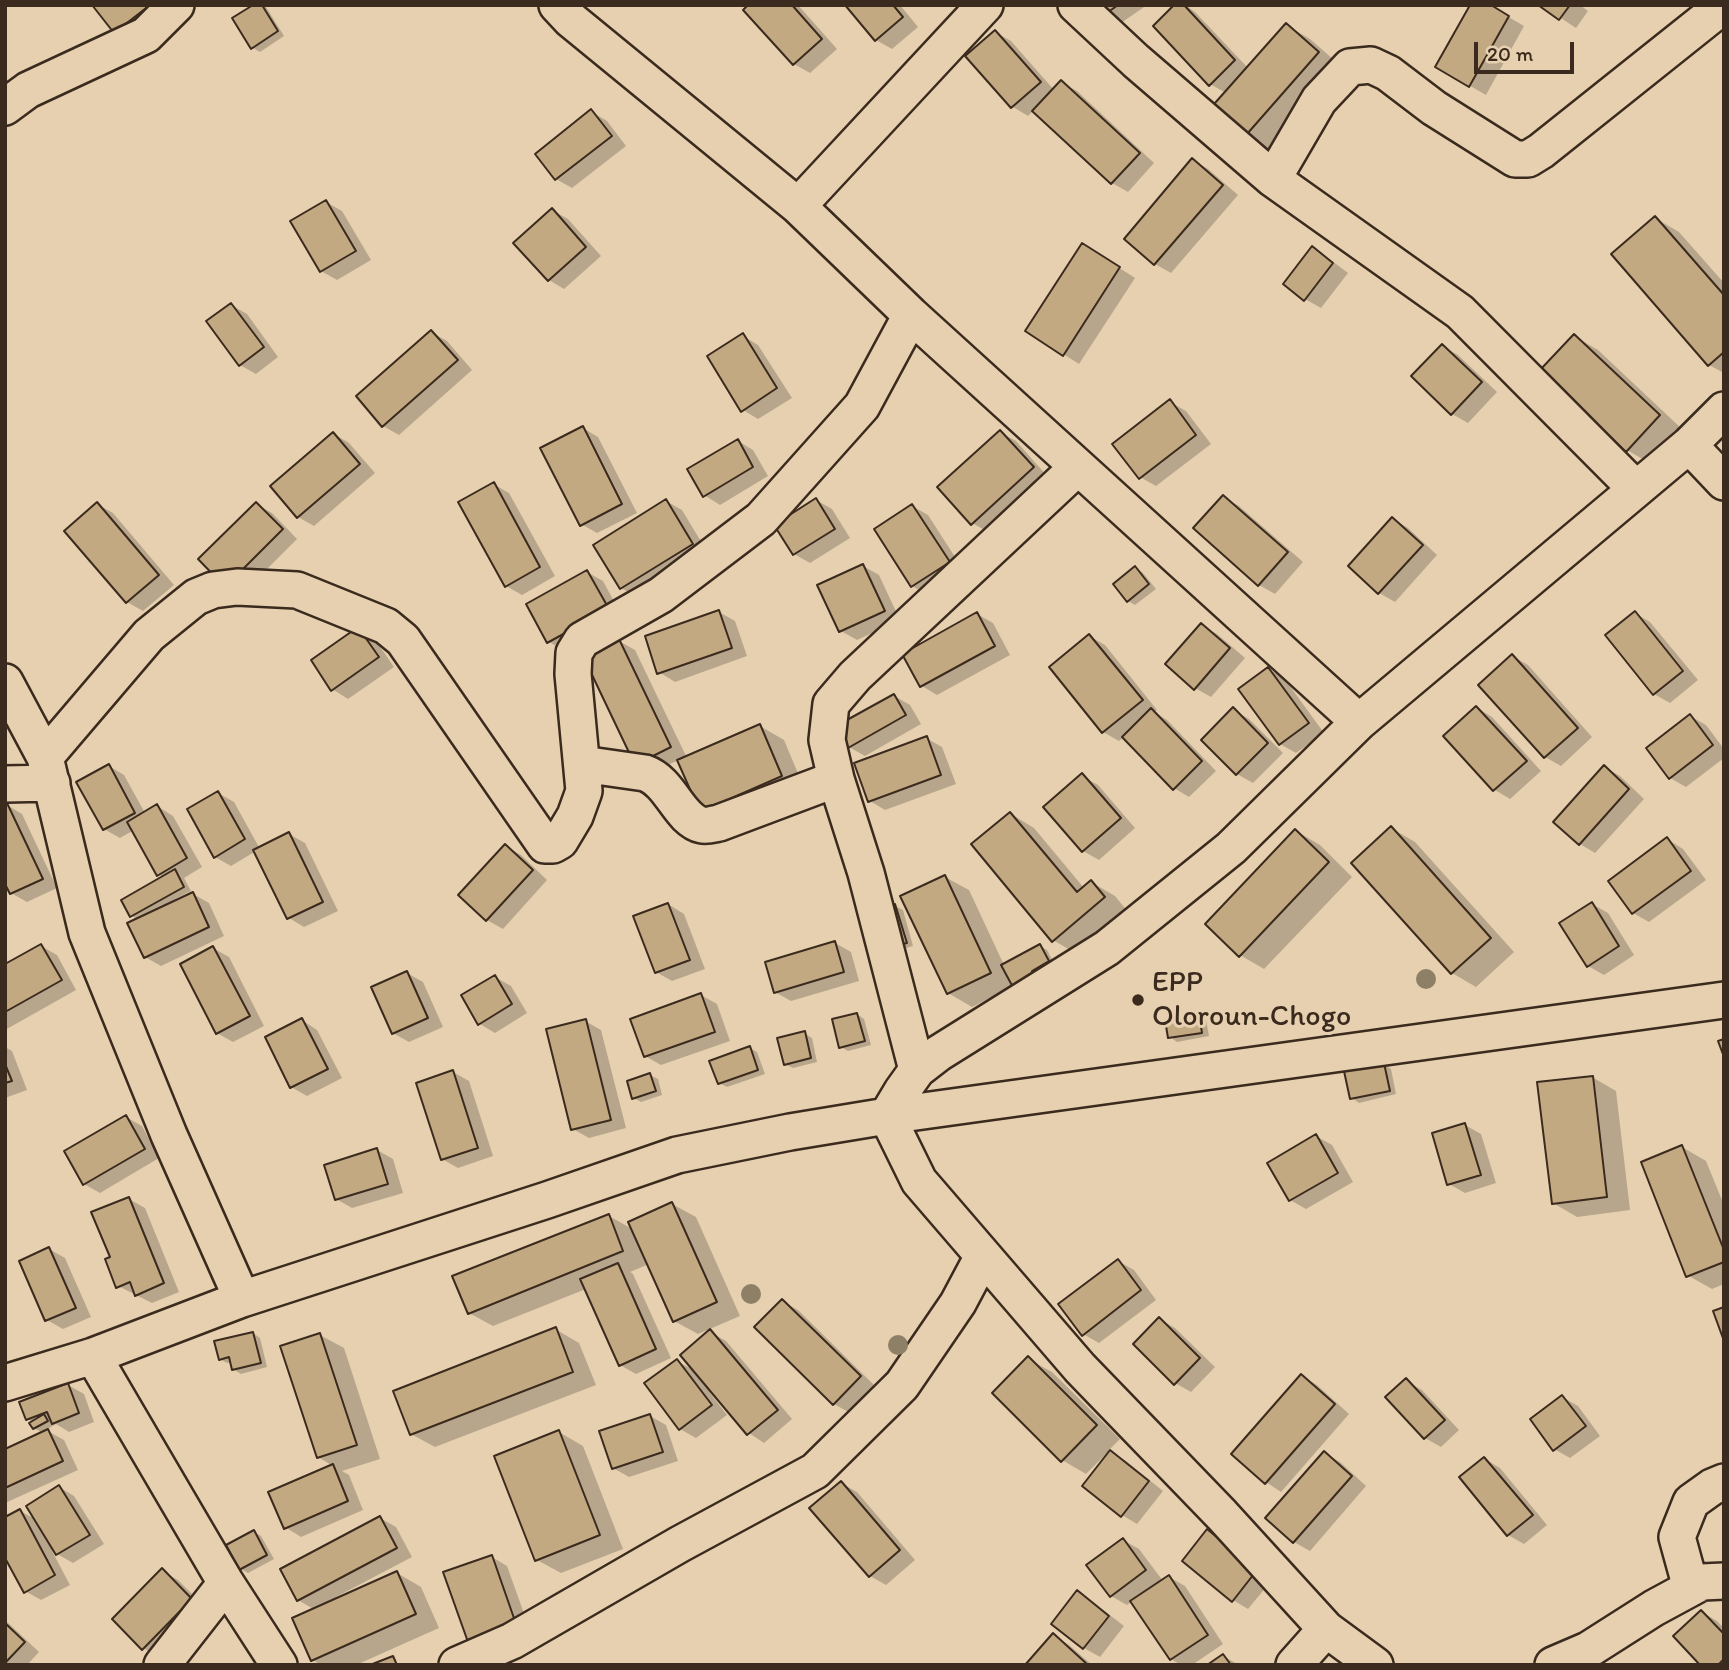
<!DOCTYPE html>
<html>
<head>
<meta charset="utf-8">
<style>
	body { margin:0 }
	#map { position:relative; width:1729px; height:1670px; overflow:hidden; background:#e6d0af; font-family:Itim,sans-serif }
	canvas { display:block }
	.frame { position:absolute; inset:0; border:7px solid #3b2a1e; pointer-events:none }
	.scale { position:absolute; left:1474px; top:42px; width:100px; height:32px; box-sizing:border-box; border:4px solid #3b2a1e; border-top:0; padding-left:9px; font-size:21px; line-height:24px; white-space:nowrap; color:#3b2a1e; -webkit-text-stroke:5px #e6d0af; paint-order:stroke }
</style>
</head>
<body>
<div id="map">
<canvas width="1729" height="1670"></canvas>
<div class="frame"></div>
<div class="scale">20 m</div>
</div>
<script>
const g = document.querySelector('canvas').getContext('2d');
g.lineJoin = 'round';
function fillPath(path, color) { g.fillStyle = color; g.fill(path, 'evenodd'); }
function trace(path, color, width, dash) { g.strokeStyle = color; g.lineWidth = width; g.lineCap = dash ? 'butt' : 'round'; g.setLineDash(dash || []); g.stroke(path); }
function drawText(font, color, halo, rows, align = 'center') {
  g.font = font + ' Itim,sans-serif'; g.lineWidth = 6; g.setLineDash([]); g.textBaseline = 'middle'; g.strokeStyle = halo; g.fillStyle = color; for (const [text, x, y, turn = 0] of rows) {
    g.save(); g.translate(x, y); g.rotate((+turn || 0) * Math.PI / 180); g.textAlign = isNaN(turn) ? turn : align; if (halo) g.strokeText(text, 0, 0); g.fillText(text, 0, 0); g.restore();
  }
}
fillPath(new Path2D(`
	M95 5H161L131 41Z
	M256 5H262L266 7 284 36 260 52 253 48Z
	M751 5H798L837 49 810 73 794 64Z
	M847 5H900L918 27 892 49 876 40Z
	M1099 5H1147L1121 23Z
	M1177 5H1185L1195 12 1248 68 1286 25 1310 39 1342 67 1264 154 1241 140 1226 93 1210 84Z
	M1488 5 1524 26 1486 95 1437 67Z
	M1541 5H1580L1588 11 1576 28Z
	M995 32 1011 41 1054 90 1061 82 1077 91 1154 163 1128 192 1112 183 1034 110 1028 116 1013 107 968 56Z
	M592 112 607 121 626 146 572 188 556 179 537 154Z
	M1193 160 1208 169 1238 195 1171 273 1155 264 1126 239Z
	M326 202 342 211 371 260 337 280 321 271Z
	M552 210 568 219 601 256 564 289 549 280Z
	M1655 218 1679 232 1724 283V373L1709 365Z
	M1312 249 1328 258 1348 273 1321 308 1305 299 1286 284Z
	M1098 254 1135 278 1079 364 1027 331Z
	M231 305 247 314 278 357 256 374 240 365Z
	M431 332 447 341 472 370 399 435 383 426Z
	M743 336 758 345 792 398 758 419 743 410Z
	M1574 336 1598 350 1683 430 1651 464 1627 450Z
	M1442 346 1458 355 1497 392 1468 423 1452 414 1413 376Z
	M1170 402 1186 411 1211 444 1156 486 1140 477Z
	M583 428 598 437 637 513 597 533 581 524Z
	M1000 432 1016 441 1048 477 988 532 972 523Z
	M334 434 349 443 375 473 314 526 298 517Z
	M738 441 753 450 768 476 720 505 704 495Z
	M493 484 509 493 555 576 522 595 506 586Z
	M1223 497 1239 506 1303 562 1275 594 1259 585 1196 528Z
	M816 500 832 509 850 538 810 563 794 554 776 525Z
	M666 501 682 510 708 553 637 597 621 588Z
	M97 504 113 513 174 585 143 611 127 602Z
	M256 504 272 513 297 539 242 594 226 585Z
	M912 506 928 515 964 571 928 595 912 586Z
	M1393 519 1408 528 1437 555 1395 602 1379 593 1350 566Z
	M863 566 879 575 900 620 857 640 841 631Z
	M1136 568 1143 573 1156 589 1135 605 1128 601Z
	M587 572 603 581 623 618 564 651 548 641Z
	M719 612 735 621 747 656 675 682 659 672Z
	M1635 613 1650 622 1698 680 1670 703 1654 694Z
	M977 614 993 623 1010 655 937 695 922 686Z
	M1201 625 1217 634 1245 658 1211 697 1195 688Z
	M358 629 374 638 394 667 348 699 332 689Z
	M1089 636 1105 645 1157 710 1154 712 1167 720 1216 771 1189 797 1174 788 1124 737 1119 741 1103 732Z
	M619 641 635 650 687 758 760 726 784 740 805 790 725 825 679 760 652 772Z
	M1512 656 1528 665 1592 737 1561 766 1545 757Z
	M1268 669 1284 678 1324 733 1296 753 1280 744Z
	M894 696 910 705 921 724 865 756 849 747Z
	M1477 708 1492 717 1541 771 1510 799 1495 790 1446 736Z
	M1233 710 1249 719 1283 753 1253 783 1237 774Z
	M1690 716 1706 725 1724 749V758L1686 787 1670 778Z
	M926 738 942 747 956 784 885 810 870 801Z
	M109 766 124 775 145 813 157 806 173 816 202 867 184 878 191 891 175 899 176 902 193 894 209 903 224 936 161 966 145 957 138 920 131 915 164 878 159 874 134 830 120 838 104 829Z
	M1604 767 1620 776 1644 799 1595 853 1580 844Z
	M1082 776 1098 785 1135 828 1099 860 1083 851Z
	M218 793 234 802 260 849 289 834 305 843 338 911 304 927 289 918 256 851 231 866 215 857Z
	M7 805 22 814 57 888 27 902 11 893Z
	M1011 814 1034 828 1084 888 1091 882 1115 896 1128 912 1077 954 1053 940Z
	M1391 828 1415 842 1514 952 1476 987 1452 973 1353 863Z
	M1296 831 1320 845 1352 877 1264 969 1240 955Z
	M1667 839 1683 849 1706 880 1649 922 1633 913Z
	M505 846 521 855 547 880 503 929 487 920Z
	M945 877 969 890 1004 965 1040 946 1047 950 1055 965 972 1007 948 993Z
	M668 904 684 914 705 969 672 981 656 972Z
	M1592 904 1608 913 1634 955 1604 975 1588 966Z
	M895 906 903 910 913 946 903 949Z
	M835 943 851 952 859 981 791 1001 775 992Z
	M41 946 57 955 76 990 5 1030V966Z
	M213 948 229 957 264 1026 233 1042 217 1033Z
	M407 973 423 982 443 1027 409 1042 393 1033Z
	M495 977 511 986 527 1013 495 1033 480 1024Z
	M701 995 717 1004 730 1041 661 1065 645 1056Z
	M857 1014 864 1019 871 1045 848 1051 841 1047Z
	M1199 1016 1206 1020 1209 1036 1177 1042 1170 1037Z
	M302 1020 317 1030 342 1078 307 1096 291 1087Z
	M585 1021 601 1030 626 1128 589 1138 573 1129Z
	M804 1033 812 1038 817 1062 793 1068 785 1064Z
	M5 1047 12 1051 27 1090 5 1098Z
	M750 1048 757 1052 765 1074 727 1087 719 1083Z
	M1383 1064 1391 1069 1396 1094 1359 1103 1352 1098Z
	M453 1072 469 1081 493 1156 458 1168 442 1159Z
	M650 1075 658 1079 662 1095 641 1102 634 1098Z
	M1592 1077 1616 1091 1630 1210 1577 1217 1553 1203Z
	M126 1117 142 1126 159 1158 100 1193 84 1184Z
	M1465 1125 1481 1134 1496 1183 1465 1193 1449 1184Z
	M1316 1136 1332 1145 1353 1182 1306 1209 1290 1200Z
	M1682 1147 1706 1161 1724 1205V1284L1712 1289 1687 1275Z
	M377 1150 393 1159 403 1193 352 1208 336 1199Z
	M129 1199 145 1208 179 1292 152 1303 118 1286 112 1258Z
	M672 1204 696 1217 740 1316 698 1334 674 1321 649 1264 630 1272 633 1274 671 1358 636 1374 620 1365 586 1289 493 1326 469 1313 609 1216 634 1230Z
	M49 1249 65 1258 91 1317 63 1329 47 1320Z
	M1118 1261 1134 1270 1156 1300 1099 1343 1083 1334Z
	M782 1301 798 1310 875 1386 850 1413 834 1404Z
	M1159 1319 1175 1328 1215 1367 1191 1392 1175 1383Z
	M555 1329 579 1343 596 1385 435 1447 411 1434Z
	M710 1332 726 1341 792 1419 764 1443 749 1433 713 1391 710 1393 727 1415 696 1438 680 1429 677 1361 695 1371Z
	M253 1333 260 1338 267 1367 241 1374 233 1369 232 1362 227 1363 220 1359Z
	M320 1335 344 1348 380 1459 342 1471 349 1475 363 1510 301 1537 285 1527 333 1466 318 1457Z
	M1028 1359 1052 1372 1120 1439 1108 1451 1126 1461 1163 1491 1137 1524 1122 1515 1110 1453 1108 1452 1086 1474 1062 1460Z
	M1301 1376 1317 1385 1349 1414 1281 1492 1266 1482Z
	M1406 1381 1422 1390 1459 1430 1441 1447 1425 1438 1388 1398Z
	M68 1385 84 1394 94 1422 69 1432 56 1424 46 1430 64 1440 78 1470 5 1503V1451L43 1433 34 1428 33 1422 28 1419Z
	M1562 1397 1578 1406 1600 1436 1570 1458 1554 1449Z
	M650 1416 666 1425 678 1461 629 1477 613 1468Z
	M559 1432 583 1446 623 1549 561 1573 537 1560Z
	M1324 1453 1340 1462 1366 1486 1310 1551 1294 1542Z
	M1485 1459 1500 1468 1547 1525 1524 1544 1508 1535Z
	M841 1483 857 1492 915 1560 886 1585 870 1576 812 1508Z
	M59 1487 74 1496 104 1544 73 1563 52 1551 70 1585 41 1600 25 1591 20 1511 37 1520Z
	M380 1518 396 1527 412 1557 336 1597 337 1600 397 1573 421 1587 439 1628 356 1665H321L313 1660 315 1610 298 1600Z
	M254 1532 261 1536 274 1559 248 1573 241 1569Z
	M1208 1532 1223 1541 1272 1580 1248 1609 1233 1600Z
	M1123 1540 1139 1549 1163 1581 1169 1577 1185 1586 1223 1644 1192 1665H1181L1171 1659 1133 1601 1127 1605 1111 1596Z
	M492 1557 507 1566 531 1633 469 1641Z
	M162 1571 178 1580 207 1609 159 1657 143 1648Z
	M1077 1593 1093 1602 1124 1626 1100 1657 1084 1648 1053 1623Z
	M1702 1612 1717 1621 1724 1628V1665H1702Z
	M5 1620 39 1652 27 1665H5Z
	M1053 1635 1069 1645 1092 1665H1027Z
	M1223 1656 1239 1665H1210Z`), '#0003');
const building = new Path2D(`
	M92 5H150L114 33Z
	M253 5H262L278 31 251 49 232 18Z
	M748 5H792L822 39 793 65 743 10Z
	M845 5H893L903 17 875 41Z
	M1097 5H1118L1104 15Z
	M1174 5H1184L1235 60 1209 86 1153 26Z
	M1470 5H1491L1509 16 1469 87 1435 67Z
	M1538 5H1570L1559 20Z
	M1286 23 1319 52 1240 142 1207 112Z
	M995 30 1041 82 1011 108 965 56Z
	M1061 80 1140 153 1111 184 1032 111Z
	M591 109 612 136 555 180 535 154Z
	M1192 158 1223 185 1154 265 1124 239Z
	M326 200 356 251 320 272 290 221Z
	M552 208 586 247 548 281 513 243Z
	M1655 216 1724 295V352L1708 366 1611 254Z
	M1082 243 1120 267 1063 356 1025 331Z
	M1312 246 1333 263 1304 301 1283 284Z
	M231 303 264 347 239 366 206 321Z
	M431 330 458 360 382 427 356 396Z
	M743 333 777 388 741 412 707 356Z
	M1574 334 1660 415 1626 452 1540 370Z
	M1442 344 1482 382 1451 415 1411 376Z
	M1170 399 1196 435 1139 479 1112 444Z
	M583 426 622 504 580 526 540 448Z
	M1000 430 1034 467 971 525 937 487Z
	M333 432 360 464 297 518 270 486Z
	M738 439 753 467 703 497 687 469Z
	M494 482 540 567 505 587 458 502Z
	M1223 495 1288 552 1258 586 1193 528Z
	M816 498 835 529 793 555 774 525Z
	M666 499 693 544 620 589 593 545Z
	M97 502 159 575 126 603 64 531Z
	M256 502 283 529 225 587 198 559Z
	M912 504 950 562 911 587 874 529Z
	M1392 517 1423 545 1378 594 1348 566Z
	M863 564 885 611 839 632 817 585Z
	M1135 566 1149 584 1127 602 1113 584Z
	M587 570 609 609 547 643 526 604Z
	M719 610 732 648 657 674 645 636Z
	M1635 611 1683 671 1653 695 1605 635Z
	M977 612 995 646 920 687 902 654Z
	M1201 623 1230 648 1194 690 1165 664Z
	M358 627 379 657 331 691 311 660Z
	M1089 634 1143 700 1102 733 1049 667Z
	M619 639 671 747 635 765 583 656Z
	M1512 654 1578 728 1544 758 1478 685Z
	M1268 667 1309 723 1279 745 1238 689Z
	M894 694 906 715 848 748 836 726Z
	M1476 706 1527 761 1493 791 1443 736Z
	M1233 707 1268 743 1236 775 1201 740Z
	M1151 708 1202 761 1173 790 1122 737Z
	M1690 714 1713 745 1669 779 1646 748Z
	M760 724 782 776 700 812 677 760Z
	M927 736 941 775 868 802 854 763Z
	M109 764 135 813 103 830 76 782Z
	M1604 765 1629 789 1579 845 1553 822Z
	M1082 773 1121 818 1082 852 1043 807Z
	M218 791 245 839 214 858 187 809Z
	M7 803 43 879 10 894 5 884V804Z
	M157 804 187 858 157 876 127 822Z
	M1010 812 1077 892 1091 880 1105 897 1052 942 971 844Z
	M1391 826 1491 938 1451 974 1351 863Z
	M1295 829 1329 862 1239 957 1205 924Z
	M289 832 323 902 287 919 253 850Z
	M1667 837 1691 871 1632 914 1608 881Z
	M505 844 533 870 486 921 458 895Z
	M175 869 184 887 130 917 121 900Z
	M945 875 991 973 947 994 900 896Z
	M193 892 209 927 144 958 127 923Z
	M1592 902 1619 946 1587 967 1559 923Z
	M668 903 690 960 655 973 633 916Z
	M895 904 907 943 894 946 884 908Z
	M835 941 844 972 774 993 765 962Z
	M41 944 62 980 5 1012V964Z
	M1040 944 1049 961 1032 971 1037 980 1015 991 1001 965Z
	M213 946 250 1016 216 1034 180 964Z
	M407 971 428 1018 392 1034 371 987Z
	M495 975 512 1004 478 1025 461 995Z
	M701 993 715 1032 644 1057 630 1019Z
	M857 1013 865 1041 839 1048 832 1019Z
	M1199 1014 1202 1033 1168 1038 1165 1020Z
	M302 1018 328 1069 290 1088 265 1037Z
	M586 1019 611 1120 571 1130 546 1029Z
	M805 1031 811 1058 784 1065 777 1038Z
	M1724 1039V1057L1718 1041Z
	M750 1046 758 1070 718 1084 709 1061Z
	M1384 1063 1390 1091 1350 1099 1344 1071Z
	M5 1064 12 1081 5 1083Z
	M453 1070 478 1148 441 1160 416 1083Z
	M650 1073 656 1091 632 1099 627 1081Z
	M1593 1076 1607 1197 1552 1204 1537 1082Z
	M126 1115 145 1149 83 1185 64 1151Z
	M1465 1123 1481 1175 1447 1185 1432 1133Z
	M1316 1134 1338 1173 1289 1201 1267 1163Z
	M1682 1145 1724 1250V1262L1686 1277 1641 1162Z
	M377 1148 388 1184 335 1200 324 1165Z
	M129 1197 164 1283 135 1296 130 1282 116 1288 105 1259 110 1257 91 1212Z
	M672 1202 717 1302 673 1322 628 1222Z
	M609 1214 623 1251 468 1314 452 1276Z
	M49 1247 76 1308 45 1321 19 1261Z
	M1118 1259 1141 1290 1082 1336 1058 1304Z
	M618 1263 656 1349 619 1366 580 1279Z
	M782 1299 861 1376 833 1405 754 1327Z
	M1724 1307V1341L1713 1311Z
	M1159 1317 1200 1358 1174 1385 1133 1344Z
	M556 1327 573 1372 410 1435 393 1391Z
	M710 1329 778 1410 747 1435 680 1355Z
	M253 1332 261 1363 232 1370 229 1357 219 1360 214 1341Z
	M320 1333 357 1445 317 1458 280 1346Z
	M1028 1356 1097 1425 1061 1462 992 1393Z
	M677 1359 712 1405 679 1430 644 1383Z
	M1301 1374 1335 1404 1265 1484 1231 1454Z
	M1406 1378 1445 1420 1424 1439 1385 1397Z
	M68 1383 79 1413 52 1424 47 1412 26 1420 19 1402Z
	M1562 1395 1586 1426 1553 1451 1530 1419Z
	M44 1414 48 1421 33 1429 29 1423Z
	M650 1414 663 1452 612 1469 599 1431Z
	M48 1429 63 1461 5 1488V1449Z
	M559 1430 600 1535 535 1561 494 1456Z
	M1110 1450 1149 1481 1121 1517 1082 1486Z
	M1324 1451 1352 1476 1293 1543 1265 1518Z
	M1484 1457 1533 1515 1507 1536 1459 1477Z
	M333 1464 348 1501 284 1529 268 1492Z
	M841 1481 900 1550 869 1577 809 1508Z
	M59 1485 90 1535 56 1555 26 1506Z
	M20 1509 55 1575 24 1593 5 1558V1517Z
	M380 1516 397 1548 297 1601 280 1569Z
	M1207 1529 1257 1570 1232 1602 1182 1561Z
	M254 1530 267 1555 239 1570 226 1545Z
	M1123 1538 1146 1570 1110 1597 1086 1565Z
	M492 1555 516 1624 468 1642 443 1572Z
	M162 1568 192 1599 142 1650 112 1619Z
	M397 1571 416 1614 311 1661 292 1618Z
	M1169 1575 1208 1635 1170 1660 1130 1601Z
	M1077 1590 1109 1616 1083 1649 1051 1624Z
	M1701 1610 1724 1634V1659L1718 1665H1700L1673 1636Z
	M5 1623 25 1642 5 1663Z
	M1053 1633 1088 1665H1025Z
	M1223 1654 1231 1665H1207Z
	M393 1656 397 1665H370Z`);
fillPath(building, '#c3a981');
trace(building, '#3b2a1e', 2);
const minor = new Path2D(`
	M557 5 571 20 798 206 911 315 1359 722
	M1076 5 1136 61 1273 179 1460 312 1636 489
	M5 107 28 90 146 35 176 5
	M1273 179 1319 100 1350 67 1371 65 1388 73 1434 108 1515 159H1528L1541 151 1719 9
	M798 206 985 5
	M1689 445 1724 482
	M5 682 45 757 87 933 169 1135 242 1299
	M45 757 149 635 196 597 213 590 237 587 297 590 386 626 403 640 545 845H553L560 841 575 816 584 791 573 674 574 653 582 640 661 595 761 519 862 406 911 315
	M582 764 645 773C671 782 679 820 702 825 707 826 714 824 719 823L836 779
	M5 784 52 783
	M917 1070 866 873 836 779 827 740 831 704 855 676 1078 467
	M93 1356 226 1583 279 1665
	M5 1383 93 1356 242 1299 547 1200 677 1155 790 1132 887 1116 1724 1000
	M1691 1588 1677 1537 1691 1502 1712 1487 1724 1482
	M162 1665 226 1583
	M457 1665 512 1641 680 1544 815 1471 902 1385 958 1303 983 1256
	M1294 1665 1326 1629
	M1375 1665 1326 1629 1222 1515 1080 1368 919 1181 887 1116 902 1091 917 1070 939 1053 1107 948 1231 848 1359 722 1689 445 1724 410
	M1553 1665 1588 1650 1654 1608 1702 1582 1724 1581`);
trace(minor, '#3b2a1e', 40);
trace(minor, '#e6d0af', 35);
g.fillStyle = '#8e7f67';
for (const [x, y] of [
	[1426,979],
	[751,1294],
	[898,1345]
]) { g.beginPath(); g.arc(x, y, 10, 0, 2 * Math.PI); g.fill(); }
for (const [x, y, r, color] of [
	[1138,1000,7,"#3b2a1e"]
]) { const dot = new Path2D(); dot.arc(x, y, r, 0, 2 * Math.PI); g.fillStyle = color; g.fill(dot); trace(dot, '#e6d0af', 2.5); }
drawText('30px', '#3b2a1e', '#e6d0af', [
	["EPP",1152,983],
	["Oloroun-Chogo",1152,1017]
], 'left');
</script>
</body>
</html>
